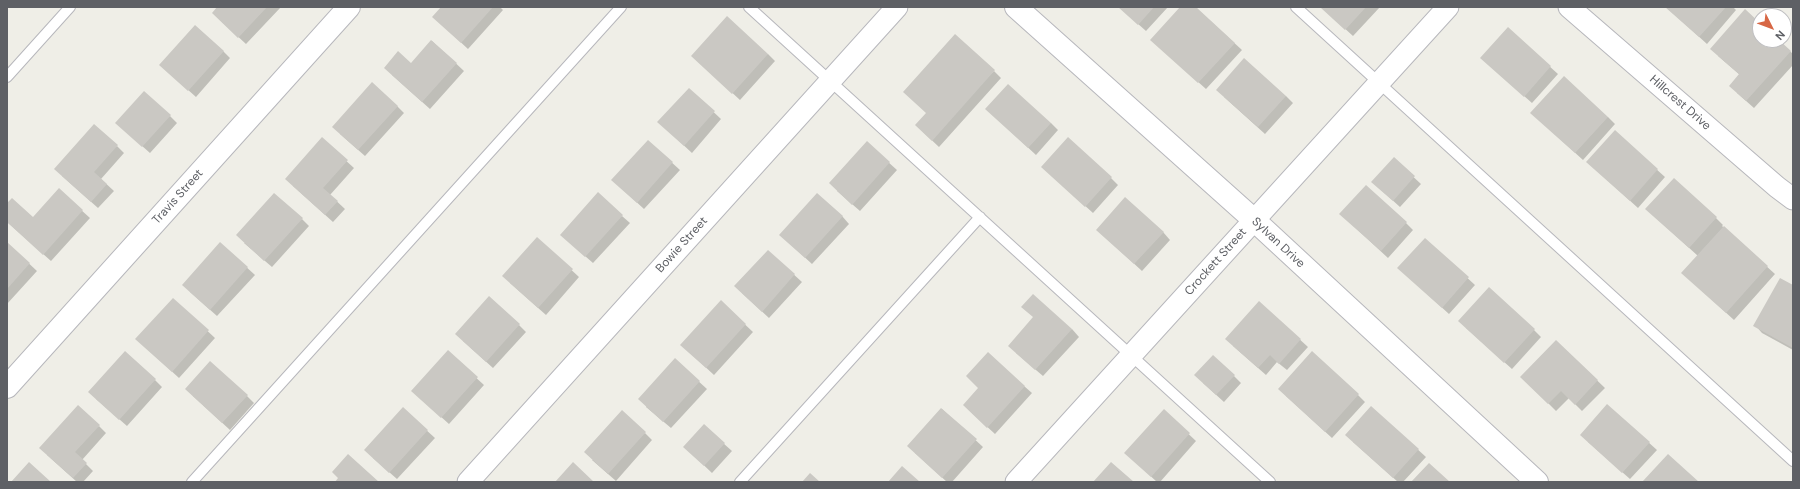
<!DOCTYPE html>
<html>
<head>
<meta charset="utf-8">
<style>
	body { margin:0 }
	#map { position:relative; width:1800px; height:489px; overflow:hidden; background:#efeee7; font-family:"DM Sans",sans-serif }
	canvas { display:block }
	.frame { position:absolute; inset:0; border:8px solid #5e6065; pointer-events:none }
	.north { position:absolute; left:1752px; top:8px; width:40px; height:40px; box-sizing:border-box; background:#fff; border:1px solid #bfbfc1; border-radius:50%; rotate:132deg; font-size:11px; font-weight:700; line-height:16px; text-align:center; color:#5e6065 }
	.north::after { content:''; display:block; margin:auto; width:14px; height:18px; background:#d76745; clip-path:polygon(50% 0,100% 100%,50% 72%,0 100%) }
</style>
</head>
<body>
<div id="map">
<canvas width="1800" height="489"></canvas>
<div class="frame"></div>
<div class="north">N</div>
</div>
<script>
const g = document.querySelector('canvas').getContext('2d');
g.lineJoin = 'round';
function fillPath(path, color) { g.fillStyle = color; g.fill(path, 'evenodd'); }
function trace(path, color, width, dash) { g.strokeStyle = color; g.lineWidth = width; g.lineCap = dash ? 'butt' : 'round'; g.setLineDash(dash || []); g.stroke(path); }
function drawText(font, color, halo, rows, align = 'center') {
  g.font = font + ' "DM Sans",sans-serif'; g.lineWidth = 3; g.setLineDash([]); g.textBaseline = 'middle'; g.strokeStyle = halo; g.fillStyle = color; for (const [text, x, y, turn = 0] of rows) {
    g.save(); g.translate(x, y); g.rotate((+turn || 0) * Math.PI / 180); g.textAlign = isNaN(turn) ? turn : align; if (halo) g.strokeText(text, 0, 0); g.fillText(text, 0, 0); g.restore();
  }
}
fillPath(new Path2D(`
	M219 7H281L246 44 220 20Z
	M443 7H500L503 10 468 49 441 24Z
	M1119 7H1168L1146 31Z
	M1181 7H1195L1242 50 1206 89 1159 47Z
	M1324 7H1380L1353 36 1330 15Z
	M1666 7H1733L1736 10 1707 44Z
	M1760 24V40H1778L1793 54V65L1754 108 1737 93 1740 75 1718 56Z
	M1508 29 1558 74 1532 103 1489 65Z
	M432 41 464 71 430 109 392 75 411 64Z
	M223 51 230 58 196 97 168 72Z
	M768 54 775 61 740 100 700 63Z
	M994 71 1001 78 939 147 923 132Z
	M689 89 721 119 692 153 666 129Z
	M1286 96 1293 103 1265 134 1224 97Z
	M397 106 404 113 365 156 340 134Z
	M170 116 177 123 150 153 124 130Z
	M994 116 1051 123 1058 130 1036 155Z
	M1608 117 1615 124 1583 160 1539 120Z
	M1615 132 1665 177 1638 208 1595 169Z
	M322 139 354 168 330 195 345 209 333 222 293 186Z
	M648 141 680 170 644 209 620 187Z
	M867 143 897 170 860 211 837 191Z
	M117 146 124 153 101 179 114 191 98 208 62 176Z
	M1394 159 1421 184 1400 207 1380 189Z
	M1050 174 1111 178 1118 185 1093 213Z
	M59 190 90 218 51 261 7 222V204L33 218Z
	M622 216 630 223 593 263 569 242Z
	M842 216 849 224 812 264 788 242Z
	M1654 216 1716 218 1723 225 1722 226 1775 274 1734 320 1690 280 1698 256Z
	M302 219 309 226 272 267 244 243Z
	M1348 221 1406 223 1413 230 1388 258Z
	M1163 232 1170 240 1142 271 1105 237Z
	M537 238 579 277 546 315 510 283Z
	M1425 239 1475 285 1449 314 1406 275Z
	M7 243 37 271 7 304Z
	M220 243 255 275 217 316 190 292Z
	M768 251 802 282 769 318 742 293Z
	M1793 286V350L1762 333 1755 325Z
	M173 299 215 338 179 378 144 346Z
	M721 302 753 332 714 375 689 352Z
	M1259 302 1308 347 1287 370 1277 362 1266 375 1233 346Z
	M519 325 526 332 493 368 463 341Z
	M1466 328 1534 330 1541 337 1512 369Z
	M1072 329 1079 337 1043 376 1016 353Z
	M1556 341 1605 388 1582 411 1569 398 1556 411 1522 377Z
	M448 352 484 385 449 424 420 398Z
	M675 360 707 389 671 428 646 407Z
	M1234 376 1241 383 1224 402 1203 383Z
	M155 380 162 387 127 426 96 399Z
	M1024 386 1032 393 995 434 971 412Z
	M1358 395 1365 402 1332 438 1286 396Z
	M193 396H247L254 403 230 430Z
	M1607 405 1657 450 1630 479 1588 442Z
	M1371 407 1426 457 1403 482H1398L1353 442Z
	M403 409 435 438 397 479 373 458Z
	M942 409 983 447 952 482H947L915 453Z
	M1164 411 1196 441 1160 482H1157L1133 460Z
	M99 426 106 433 82 460 93 471 83 482H77L47 455Z
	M704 426 732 451 712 473 692 454Z
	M645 433 652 440 616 481 592 460Z`), '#0003');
fillPath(new Path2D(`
	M217 7H267L238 38 212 13Z
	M441 7H493L461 43 432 17Z
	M1118 7H1154L1138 25Z
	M1180 7H1196L1235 43 1198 83 1150 40Z
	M1322 7H1366L1345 30 1321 8Z
	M1665 7H1726L1699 37Z
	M1745 9 1760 23V40H1779L1791 51 1746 101 1729 86 1739 74 1710 49Z
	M727 16 768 54 732 94 691 56Z
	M195 25 224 51 188 91 159 65Z
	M1508 27 1551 66 1524 97 1480 58Z
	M955 34 995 70 932 141 915 125 926 113 903 92Z
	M431 40 457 63 422 102 384 68 398 51 411 63Z
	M1244 58 1286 96 1258 127 1216 90Z
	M1564 76 1608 117 1575 153 1530 113Z
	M372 82 398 106 358 150 332 127Z
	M1008 84 1051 123 1028 148 985 109Z
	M689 88 715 111 684 146 657 122Z
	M144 91 171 115 142 147 115 123Z
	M94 124 118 145 94 172 107 184 91 202 54 169Z
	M1615 130 1658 169 1630 201 1586 162Z
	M322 137 348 160 323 188 338 201 325 215 285 179Z
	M1068 137 1112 177 1085 207 1041 167Z
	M648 140 673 162 637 203 611 180Z
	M867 141 890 162 852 205 829 183Z
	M1394 157 1415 176 1393 201 1371 182Z
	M1674 178 1717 217 1689 248 1645 209Z
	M1366 185 1407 222 1381 251 1339 214Z
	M59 188 83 210 43 255 7 222V203L12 198 33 217Z
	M598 192 623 215 585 257 560 235Z
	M274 193 303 218 264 261 236 235Z
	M817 193 843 216 805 258 779 235Z
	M1125 197 1164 232 1134 264 1096 230Z
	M1724 226 1768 266 1726 313 1681 273Z
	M537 237 573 269 538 308 502 276Z
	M1425 238 1469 277 1442 308 1397 268Z
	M7 242 30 263 7 289Z
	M220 242 248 267 210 310 182 285Z
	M768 250 795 274 762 312 734 286Z
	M1780 278 1793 285V348L1753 326Z
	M1489 287 1535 329 1504 363 1458 321Z
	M1033 294 1072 329 1035 370 1008 346 1033 317 1021 307Z
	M489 296 520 324 486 362 455 334Z
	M173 298 209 330 172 372 135 339Z
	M721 300 746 324 706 368 680 345Z
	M1259 301 1301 339 1279 364 1270 355 1258 368 1225 339Z
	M1556 340 1598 380 1575 405 1561 391 1548 404 1520 377Z
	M448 350 478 377 441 418 411 391Z
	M125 351 156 379 119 420 88 392Z
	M1312 351 1359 394 1325 432 1278 389Z
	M988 352 1025 386 987 428 963 405 978 388 966 376Z
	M1213 355 1235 375 1216 395 1194 375Z
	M675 358 700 381 663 422 638 399Z
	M210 361 248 395 222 423 185 389Z
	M1607 404 1650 442 1622 473 1580 435Z
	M78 405 100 425 75 452 87 463 73 478 39 448Z
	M1371 406 1419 449 1393 478 1345 435Z
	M403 407 428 430 389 473 364 450Z
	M941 408 977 439 942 478 907 446Z
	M1164 409 1190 433 1151 477 1124 453Z
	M622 410 646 432 608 474 584 452Z
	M704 424 725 443 704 466 683 447Z
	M348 454 379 482H335L338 478 332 472Z
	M1668 454 1699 482H1642Z
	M29 462 51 482H11Z
	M573 462 594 482H555Z
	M1111 462 1134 482H1093Z
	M1429 463 1450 482H1411Z
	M902 466 920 482H888Z
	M810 473 820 482H802Z`), '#cac8c3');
const service = new Path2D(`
	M749 7 1270 482
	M1296 7 1793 461
	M7 77 70 7
	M192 482 621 7
	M740 482 980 217`);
const minor = new Path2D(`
	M1569 7 1777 187 1793 199
	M468 482 897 7
	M1016 482 1448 7`);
const tertiary = new Path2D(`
	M1016 7 1254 220 1537 482
	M7 387 349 7`);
trace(service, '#b7b7bc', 12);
trace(minor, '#b7b7bc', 23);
trace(tertiary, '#b7b7bc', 24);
trace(service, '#fff', 10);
trace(minor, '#fff', 21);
trace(tertiary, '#fff', 22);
drawText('12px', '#5e6065', '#fff', [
	["Hillcrest Drive",1680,103,41],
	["Travis Street",178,197,-48],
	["Sylvan Drive",1278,243,43],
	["Bowie Street",682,245,-48],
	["Crockett Street",1216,262,-48]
]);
</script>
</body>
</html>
